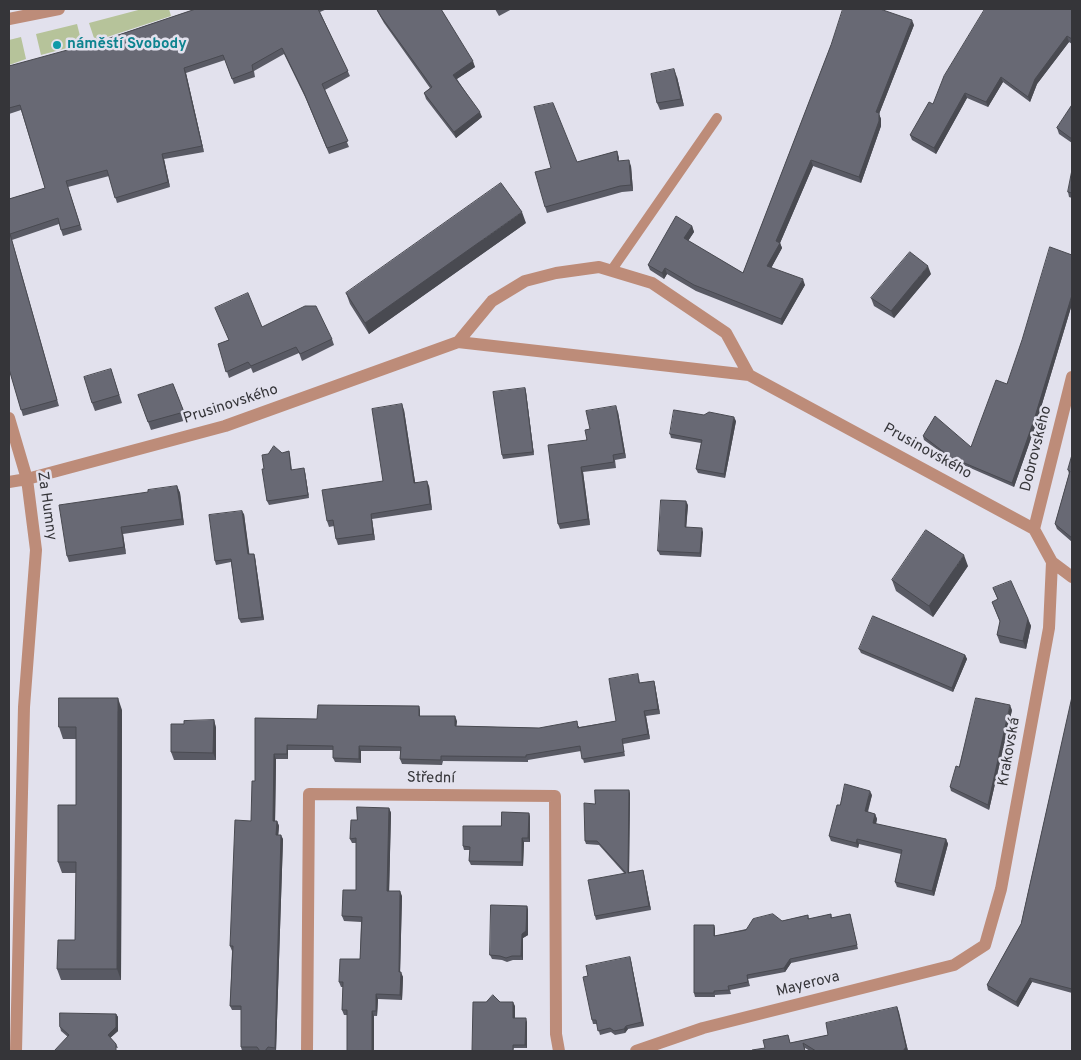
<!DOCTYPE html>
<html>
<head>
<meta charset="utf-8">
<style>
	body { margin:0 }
	#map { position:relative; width:1081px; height:1060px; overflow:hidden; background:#e2e1ed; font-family:Overpass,sans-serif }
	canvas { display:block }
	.frame { position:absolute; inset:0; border:10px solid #353539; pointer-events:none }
</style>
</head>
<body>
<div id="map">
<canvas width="1081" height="1060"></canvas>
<div class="frame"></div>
</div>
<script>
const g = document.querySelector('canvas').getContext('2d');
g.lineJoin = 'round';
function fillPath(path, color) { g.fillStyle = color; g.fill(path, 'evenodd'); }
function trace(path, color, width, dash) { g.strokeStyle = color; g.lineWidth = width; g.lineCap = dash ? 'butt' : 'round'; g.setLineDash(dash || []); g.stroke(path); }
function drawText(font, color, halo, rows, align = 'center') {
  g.font = font + ' Overpass,sans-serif'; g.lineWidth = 5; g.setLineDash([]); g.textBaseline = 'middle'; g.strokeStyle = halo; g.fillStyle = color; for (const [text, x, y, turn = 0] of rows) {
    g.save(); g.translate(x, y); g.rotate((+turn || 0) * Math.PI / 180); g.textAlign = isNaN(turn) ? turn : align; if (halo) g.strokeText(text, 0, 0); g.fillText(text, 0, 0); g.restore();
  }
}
fillPath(new Path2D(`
	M142 9H169L171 16 95 41 89 23Z
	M77 24 82 44 41 55 36 34Z
	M21 37 26 59 9 65V40Z`), '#b6c39a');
trace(new Path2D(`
	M611 271 717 118`), '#bd8c79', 10);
trace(new Path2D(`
	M458 342 492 301 525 281 556 273 599 267 652 283 726 333 749 375
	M9 418 27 479 36 550 24 707 16 1051
	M9 482 27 479 225 426 458 342 749 375 1034 529 1052 562 1072 577
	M1034 529 1072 377
	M307 1051 309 794 555 796 556 1034 559 1051
	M636 1051 703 1028 954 965 985 945 1001 889 1049 628 1052 562`), '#bd8c79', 12);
trace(new Path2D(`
	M9 19 59 9`), '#bd8c79', 12);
fillPath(new Path2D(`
	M196 9H327L320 12 350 76 325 90 349 147 329 154 306 99 284 54 254 71 255 77 234 84 225 60 186 73 204 152 164 159 170 187 117 203 109 176 68 187 82 230 63 236 59 224 12 240 59 406 23 416 9 369V199L45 188 21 110 9 114V66L82 47Z
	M376 9H441L475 67 457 79 482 117 456 138 426 99 424 93 430 88 384 23Z
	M495 9H512L499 16Z
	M1072 9V44L1069 42 1037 84 1030 102 1003 82 988 107 967 98 936 154 912 140 910 135 933 104Z
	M914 25 879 114 881 119V126L861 183 813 166 780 243 782 248 771 268 805 285 782 325 696 291 667 274 664 279 650 270 648 265 692 226 694 232 688 241 743 273 831 45Z
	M677 77 684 106 660 110 657 103Z
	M1072 105V143L1059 134 1057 128Z
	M617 151 619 157V161L631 166 633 191 622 192 547 213 545 207 577 162Z
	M1072 170V198L1069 197 1068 192Z
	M526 223 369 334 350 304 346 293Z
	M1072 255V304L1036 424 1014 487 952 460 924 440 923 436 971 447 1007 384Z
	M931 274 894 318 874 306 871 298Z
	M262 327 332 339 334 345 302 361 299 353 253 373 251 368 229 378 218 344Z
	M111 369 122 403 95 411 92 403Z
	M173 384 187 420 151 430 138 395Z
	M525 388 526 392 534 455 503 459 502 455Z
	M404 410 415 482 429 486 432 510 372 519 375 540 338 545 336 539 334 526 329 527 327 521 383 481Z
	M618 412 626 458 615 460 616 468 583 472 590 525 560 529 558 524 590 429Z
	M704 415 736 421 725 478 698 473 696 469 701 443 671 438 670 434Z
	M289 451 290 455 292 470 305 472 309 498 269 505 267 501 264 469 282 453Z
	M1072 455V542L1057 529 1055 524 1069 474 1068 470Z
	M177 486 180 493 184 525 123 534 126 554 69 562 67 556 148 492Z
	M688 505 686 527 703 532 701 557 660 555 658 551Z
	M244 514 249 554H254L255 557 264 620 241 623 239 619 231 562 216 565 215 561Z
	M968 566 933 617 896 591 892 580Z
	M993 588 1028 619 1031 626 1026 649 1000 643 997 635 1000 622 992 602 998 600Z
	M859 649 965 655 967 659 953 692 861 653Z
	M639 678 640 683 654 681 655 685 660 714 646 716 650 739 623 744 625 756 584 763 581 751 528 760V762L443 761 442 765 402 764 400 759V751H361V763L335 762 333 758V750H288V759H276L275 821H277L279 826 278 835 283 839 276 1051H242L241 1047V1010H232L230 1006 232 951 230 946 251 821 255 781V718L317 719 419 706 420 711V716L457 721 456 726 539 728 579 726V727L616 721Z
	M1072 697V993L1032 982 1018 1007 988 990 987 985 1021 924Z
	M122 710 121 980H61L57 969 75 940 76 873H62L58 862 76 805V739H63L59 727Z
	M1012 710 989 810 951 791 950 787 959 767Z
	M214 720 216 728V760H174L171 752 184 724Z
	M629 790 630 794 629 872 643 870 651 910 596 920 595 916 624 873 599 845 586 844 585 841 595 804Z
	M872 795 868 812 875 814 877 819 876 824 946 839 948 844 934 896 897 887 895 882 901 854 859 844 858 848 831 841 829 836 840 805Z
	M389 808 391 813 389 891 402 896 400 972 403 977 402 1000 378 999 377 1016 344 1015 342 1010 343 987H341L339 982 360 959 361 922 344 921 342 916 356 890V843H352L350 839 357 820Z
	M529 813 530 817V842H524L523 866 471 865 469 861 470 850H464L463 846 501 826Z
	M527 906 528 910V935L523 938V960H513L507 962 502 960 492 959 490 955Z
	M831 914 832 918 850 914 858 949 791 963 785 972 748 979 750 986 730 990 731 994 715 995V997H695L694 993 714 925 715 929V936L808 915 809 919Z
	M631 961 644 1026 628 1029 625 1033 615 1035 611 1032 600 1035 597 1024H593L592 1020 588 976Z
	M500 1002 515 1006V1018L527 1022V1048H514V1051Z
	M897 1007 908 1051H810L805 1048V1051H752L765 1048 788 1035 790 1043 828 1035Z
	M116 1014 118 1017V1031L110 1038 116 1044 118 1048 68 1037 61 1031 60 1027Z`), '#595a64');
fillPath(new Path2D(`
	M912 20 914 25 879 114 881 119V126L861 183 859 177 876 112Z
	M1067 36 1069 42 1037 84 1030 102 1028 97 1035 79Z
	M473 61 475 67 455 80 453 75Z
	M184 68 186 73 204 152 202 146Z
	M674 69 677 77 684 106 681 99Z
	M1001 77 1003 82 988 107 986 102Z
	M965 93 967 98 936 154 934 148Z
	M480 112 482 117 456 138 454 132Z
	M162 154 164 159 170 187 168 182Z
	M629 160 631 166 633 191 631 185Z
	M811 160 813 166 780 243 782 248 769 272 767 266 776 241Z
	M522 212 526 223 369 334 365 323Z
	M692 226 694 232 686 244 684 238Z
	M928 266 931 274 894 318 891 311Z
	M665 268 667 274 664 279 662 273Z
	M803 279 805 285 782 325 781 319Z
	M1072 295V304L1036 424 1014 487 1012 483Z
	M525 388 526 392 534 455 533 452Z
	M402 404 404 410 416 488 414 483Z
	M616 406 618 412 626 458 624 453Z
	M734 417 736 421 725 478 724 474Z
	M581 467 583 472 590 525 588 519Z
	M304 468 305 472 309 498 308 495Z
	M427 481 429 486 432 510 430 504Z
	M177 486 180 493 184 525 182 519Z
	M686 501 688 505 686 531 685 527Z
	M242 511 244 514 250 558 248 554Z
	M371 514 372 519 375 540 373 534Z
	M121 527 123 534 126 554 124 547Z
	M702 528 703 532 701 557 700 553Z
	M254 554 255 557 264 620 262 617Z
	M964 555 968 566 933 617 929 606Z
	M1028 619 1031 626 1026 649 1023 641Z
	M965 655 967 659 953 692 952 688Z
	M654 681 655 685 660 714 658 709Z
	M118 698 122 710 121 980 117 969Z
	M1010 705 1012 710 989 810 988 805Z
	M419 706 420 711V720L419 716Z
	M644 711 646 716 650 739 648 734Z
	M455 716 457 721 456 731 455 726Z
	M214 720 216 728V760L213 753Z
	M287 745 288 750V759L287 754Z
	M359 746 361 751V763L359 759Z
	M274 754 276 759 275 826 273 821Z
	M629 790 630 794 629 877 628 873Z
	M870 791 872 795 866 816 865 811Z
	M389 808 391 813 389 896 387 891Z
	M529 813 530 817V842L528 838Z
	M875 814 877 819 875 828 873 823Z
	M277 821 279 826 278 839 276 835Z
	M281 835 283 839 276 1051 275 1048Z
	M522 838 524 842 523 866 522 862Z
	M857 839 859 844 858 848 856 843Z
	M946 839 948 844 934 896 932 891Z
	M643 870 644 874 651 910 649 906Z
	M400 891 402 896 400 976 399 972Z
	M527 906 528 910V935L523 938V960L521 956 522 934Z
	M714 925 715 929V940L714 936Z
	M630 957 631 961 644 1026 642 1022Z
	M790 959 791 963 785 972 784 968Z
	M401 972 403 977 402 1000 400 995Z
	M1030 978 1032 982 1018 1007 1016 1002Z
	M376 994 378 999 377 1016 376 1011Z
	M513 1002 515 1006V1022L513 1018Z
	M897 1007 899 1012 908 1051H903Z
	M372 1011 374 1016V1051H372Z
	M116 1014 118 1017V1031L109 1039 108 1035Z
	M526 1018 527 1022V1048L525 1045Z
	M626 1026 628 1029 625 1033 624 1029Z`), '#494a51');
const building = new Path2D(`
	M196 9H318L348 71 322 84 348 141 327 148 304 93 282 48 252 65 253 71 232 79 223 55 184 68 202 146 162 154 168 182 115 198 107 170 66 181 80 225 61 230 58 218 10 234 57 400 21 410 9 369V199L45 188 20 105 9 108V66L82 46V47Z
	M377 9H441L473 61 453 75 480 112 454 132 424 93 432 87 382 18Z
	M843 9H880L912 20 876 112 879 113V121L859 177 811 160 776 241 780 243 767 266 803 279 781 319 694 285 665 268 662 273 648 265 676 216 692 226 684 238 743 273 831 45Z
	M985 9H1072V39L1067 36 1035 79 1028 97 1001 77 986 102 965 93 934 148 910 135 929 102 933 104 944 76Z
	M674 69 681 99 657 103 651 74Z
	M553 103 577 162 617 151 618 161 629 160 631 185 620 186 545 207 535 172 551 168 534 107Z
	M1072 105V139L1057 128Z
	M1072 170V193L1068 192Z
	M501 183 522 212 365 323 346 293Z
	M1050 247 1072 255V295L1034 420 1012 483 950 457 923 436 935 416 971 447 996 380 1007 384 1022 340Z
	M910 252 928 266 891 311 871 298Z
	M248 293 262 327 305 306H316L332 339 300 354 296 347 251 366 248 362 226 372 218 344 229 340 215 308Z
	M111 369 119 395 92 403 84 377Z
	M173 384 184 412 148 422 138 395Z
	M525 388 533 452 502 455 493 392Z
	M402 404 414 483 427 481 430 504 371 514 373 534 336 539 333 520 327 521 322 490 383 481 372 409Z
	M616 406 624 453 613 455 614 462 581 467 588 519 558 524 548 445 587 440 585 430 590 429 586 411Z
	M674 410 704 415 709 412 734 417 724 474 696 469 702 440 670 434Z
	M274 446 282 453 289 451 291 470 304 468 308 495 267 501 262 469H264L262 455 268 454Z
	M1072 455V538L1055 524 1070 471 1068 470Z
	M177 486 182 519 121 527 124 547 67 556 59 505 148 492V490Z
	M661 500 686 501 685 527 702 528 700 553 658 551Z
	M242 511 248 554H254L262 617 239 619 231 559 215 561 209 515Z
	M926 530 964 555 929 606 892 580Z
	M1011 581 1028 619 1023 641 997 635 1000 621 992 602 998 599 993 588Z
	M873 616 965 655 952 688 859 649Z
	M638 674 639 683 654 681 658 709 644 711 648 734 622 739 624 752 582 759 580 746 526 755V757L441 756V760L400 759 401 747 359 746V759L333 758V746L287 745V754H274L273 821H277L276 835H281L275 1048 268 1047 265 1051H260L257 1047H241V1006H230L233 946H230L235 820 251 821 252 781H255V718L317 719 318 705 419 706V716H455V726L539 728 577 721 578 728 616 721 609 679Z
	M1072 697V989L1030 978 1016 1002 987 985 1021 924Z
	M59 698H118L117 969H57L58 940H75L76 862H58V805H76V727H59Z
	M976 698 1010 705 988 805 950 787 956 766 959 767Z
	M214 720 213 753 171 752V724H184V721Z
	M845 784 870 791 865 811 875 814 873 823 946 839 932 891 895 882 902 850 857 839 856 843 829 836 837 805H840Z
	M595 790H629L628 873 643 870 649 906 595 916 588 880 626 873 597 841H585L584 803 595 804Z
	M357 807 389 808 387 891H400L399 972H401L400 995 376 994V1011H372V1051H347V1010H342L343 982H339L340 959H360L362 917 342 916 343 890H356V838L350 839 351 820H357Z
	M502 812 529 813 528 838H522V862L469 861 470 847 463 846V826H501Z
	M491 905 527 906 526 931 522 934 521 956H512L506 958 500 956 490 955Z
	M773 914 782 921 808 915V919L831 914V918L850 914 857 945 790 959 784 968 747 975 748 982 728 986 729 990 714 991V993H694V925H714V936L746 930 753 919Z
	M630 957 642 1022 626 1026 624 1029 614 1031 610 1028 598 1031 596 1020H592L583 977 588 976 586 966Z
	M493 995 500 1002H513V1018H526L525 1045H513V1051H472L473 1002H486Z
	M897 1007 906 1047 903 1051H816L803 1043 805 1051H752V1050L765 1048 763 1040 788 1035 790 1043 828 1035 826 1023Z
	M60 1013 116 1014V1027L108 1035 116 1044V1051H54L69 1035 60 1027Z`);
fillPath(building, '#686974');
trace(building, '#494a51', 1);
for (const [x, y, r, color] of [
	[57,45,5,"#0f9aa8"]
]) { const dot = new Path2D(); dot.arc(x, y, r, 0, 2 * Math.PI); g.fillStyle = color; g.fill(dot); trace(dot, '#e2e1ed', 2); }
drawText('bold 15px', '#0d838f', '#e2e1ed', [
	["náměstí Svobody",67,45]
], 'left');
drawText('15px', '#353539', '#e2e1ed', [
	["Prusinovského",231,405,-18],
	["Dobrovského",1037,449,-76],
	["Prusinovského",927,452,29],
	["Za Humny",46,506,82],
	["Krakovská",1010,752,-80],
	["Střední",431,779,1],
	["Mayerova",808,985,-14]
]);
</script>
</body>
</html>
